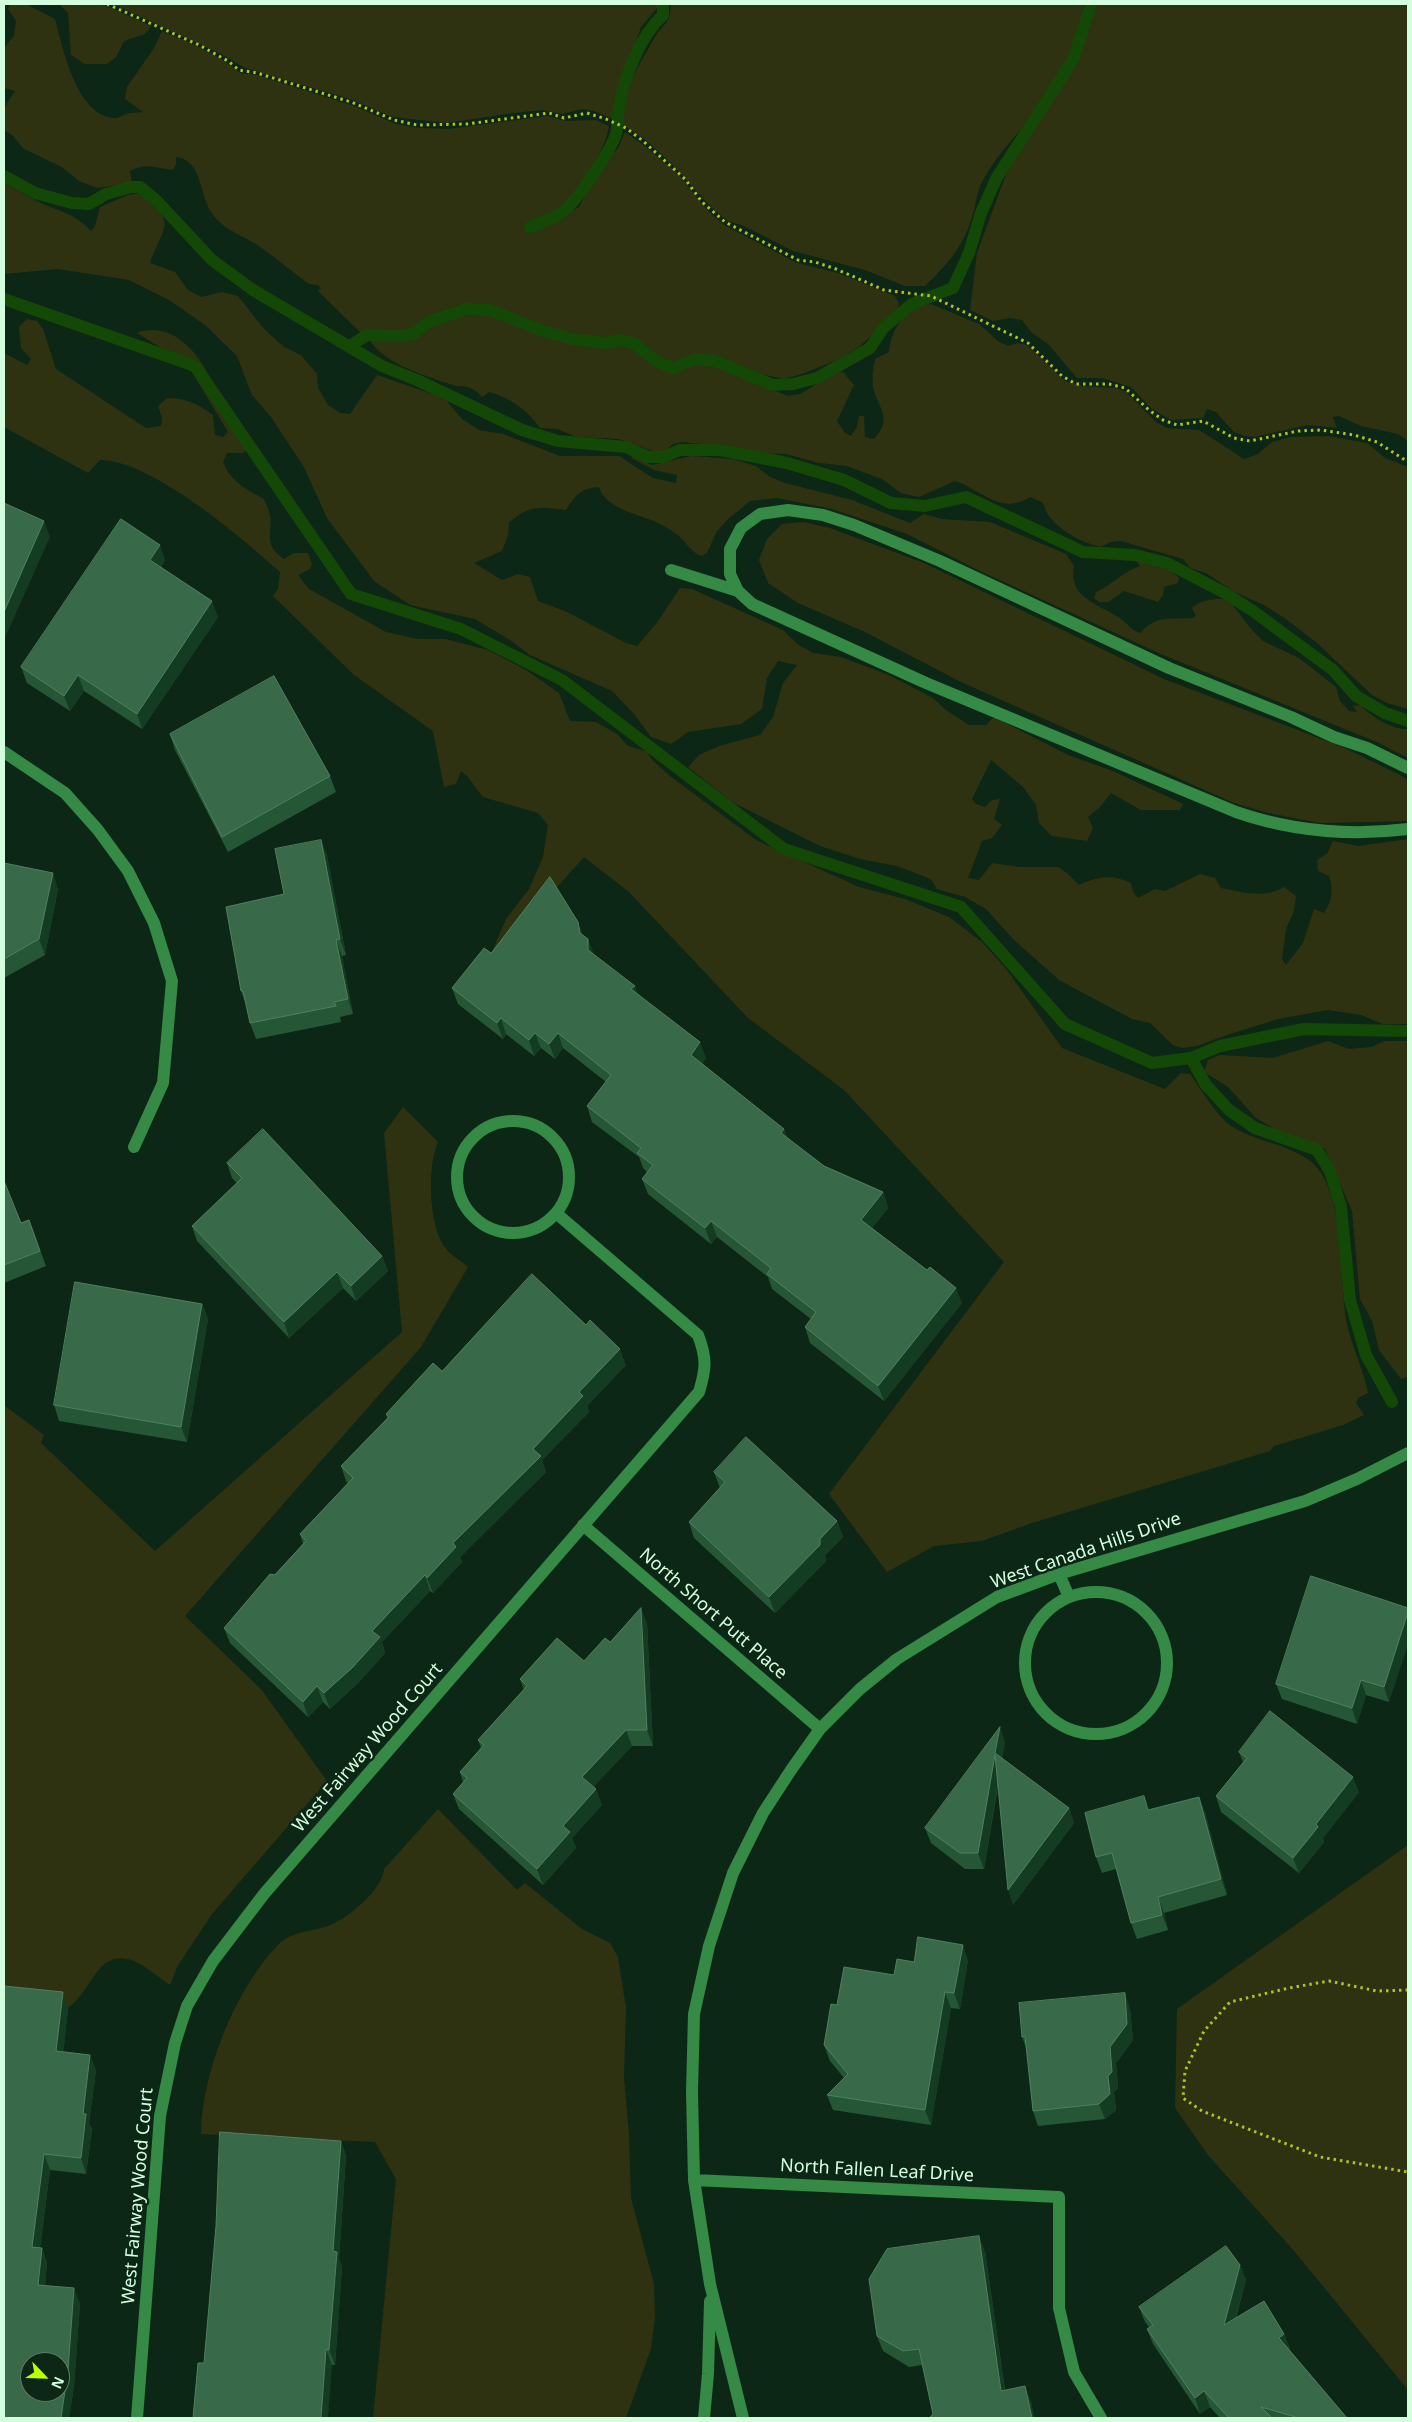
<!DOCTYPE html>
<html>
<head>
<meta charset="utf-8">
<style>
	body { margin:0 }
	#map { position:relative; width:1412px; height:2422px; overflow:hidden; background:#0d2716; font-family:"Noto Sans",sans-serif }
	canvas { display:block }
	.frame { position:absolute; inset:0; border:5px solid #d4ffdf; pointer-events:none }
	.north { position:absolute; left:20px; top:2352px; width:50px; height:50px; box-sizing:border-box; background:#0d2716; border:1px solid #5d7d66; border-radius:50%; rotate:114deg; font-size:14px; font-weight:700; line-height:20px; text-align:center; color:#d4ffdf }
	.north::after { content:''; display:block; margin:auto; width:18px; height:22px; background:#beff00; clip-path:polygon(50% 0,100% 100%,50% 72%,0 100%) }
</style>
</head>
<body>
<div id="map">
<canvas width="1412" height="2422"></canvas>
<div class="frame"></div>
<div class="north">N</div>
</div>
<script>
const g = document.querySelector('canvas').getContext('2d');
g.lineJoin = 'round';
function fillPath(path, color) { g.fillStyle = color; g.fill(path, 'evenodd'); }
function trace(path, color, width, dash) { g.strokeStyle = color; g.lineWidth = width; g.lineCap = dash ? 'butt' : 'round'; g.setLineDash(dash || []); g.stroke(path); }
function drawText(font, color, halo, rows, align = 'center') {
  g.font = font + ' "Noto Sans",sans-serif'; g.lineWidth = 5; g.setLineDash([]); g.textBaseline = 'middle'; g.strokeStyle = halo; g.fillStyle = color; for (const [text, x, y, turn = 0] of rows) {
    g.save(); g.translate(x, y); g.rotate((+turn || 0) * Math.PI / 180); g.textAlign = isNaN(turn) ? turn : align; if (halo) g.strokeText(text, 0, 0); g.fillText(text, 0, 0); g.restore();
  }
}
fillPath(new Path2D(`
	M10 4H26L55 19C63 48 76 114 113 118 118 119 122 115 127 114 132 112 138 113 143 112L125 99 127 87 154 48 162 31 195 45 223 60 240 73 257 75 354 106 396 124 420 128 449 129 547 116 565 121 596 120 609 126C604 155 579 190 557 210 549 217 538 219 531 227L547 224 579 207 596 173 618 148 625 132 645 146 679 175 708 211 724 225 797 263 838 273 895 296 899 304 897 312 859 347 837 360 802 374 784 379 761 374 726 360 694 354 677 362H665L630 338H580L552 330 490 305 456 306 429 317 417 329 410 332 363 335 318 291 321 288 318 285 309 284C291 271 274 256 256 244 239 234 220 228 210 210 200 194 201 159 176 157V165L172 170C156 168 145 162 130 171L132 183 97 188 79 181 62 167 24 149 12 135 4 130V108L15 91 4 88V48L14 36 16 21 8 9Z
	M59 4H102L151 26 145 34 124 41 116 57 107 64H85L71 55 68 13Z
	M113 4H658V7L641 27 626 71 613 119 594 111 582 109 562 114 543 110 513 113 446 123 393 117 350 99 245 68 219 53Z
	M671 4H1084C1076 48 1065 76 1037 111 1018 134 994 157 981 184 977 194 975 207 972 217 964 246 946 266 925 286H905L865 270 793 251 744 226 728 221 711 207 674 166 647 141 621 123C621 92 640 63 655 37 665 22 670 24 671 4Z
	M1097 4H1408V441L1398 434 1361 426 1339 416 1333 417 1337 428 1308 425 1254 437 1245 436 1234 432 1216 412 1207 409 1203 418 1171 420 1152 409 1131 387 1102 378H1077L1048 344 1032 333 1022 320 1010 318 993 321 970 310 977 253 1014 153 1079 56Z
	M4 183C17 190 30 198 43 204 62 212 77 215 91 231L95 226 100 207 128 195 140 193C178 222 164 225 150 263L175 272 188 290 201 297 222 292 238 296 263 328 284 347 301 355 317 374 318 388 328 405 340 413 350 414 377 375 444 398 462 419 479 430 503 434 560 456H619L653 478 676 483 677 475 654 470 631 458 633 456 652 465 691 456 733 459 756 466 770 477 785 483 852 500 910 523 924 514 942 519 990 522 1066 554 1074 566C1068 598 1097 603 1118 617 1127 622 1130 630 1140 633 1157 614 1169 620 1193 618L1196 616 1192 608C1200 600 1216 598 1228 599L1252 630 1263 641 1299 658 1336 687 1340 701 1349 711 1357 712 1353 706 1360 705C1371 716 1391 730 1408 729V758L1379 743 1161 654 980 571 907 534 832 509 777 498 750 501 728 519 717 531 707 553 702 556C692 553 688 545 681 538 675 532 666 527 658 523 639 514 606 509 599 487 583 487 574 496 566 510 540 507 530 504 509 523L508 536 502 551 474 563 502 580 518 574 530 577 538 601 567 612 626 643 637 646 656 624 680 588 692 589 783 630 797 644 813 653 841 657 889 675 933 698 946 710 969 725H986L994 717 1068 755 1113 771 1183 804 1180 810H1141L1111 793 1100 807 1088 817 1093 828 1087 841 1052 836 1039 823 1036 805 1023 787 991 760 972 799 976 804 985 807 992 800 1000 799 994 819 1002 825 992 838 982 841 968 878 979 880 992 863 1020 867H1058L1067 873 1079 885C1098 876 1112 874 1131 883L1133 892 1138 898 1155 889 1165 891 1200 874 1215 878 1221 888C1243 892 1263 899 1284 887L1296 896 1294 911 1286 929 1282 959 1286 965 1303 943 1314 909 1324 913C1332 901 1334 890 1329 876L1318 871 1317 860 1327 854 1333 841 1358 846 1408 839V1024H1383L1361 1015 1328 1010 1278 1019 1230 1034 1197 1046 1182 1048 1173 1045 1150 1023 1132 1019 1059 980 1014 940 986 909 965 897 937 889 931 879 897 866 860 859 820 846 732 802 688 767 699 755 719 746 760 735 773 717 783 683 797 665 778 661 767 678 762 709 741 724 688 732 671 744 651 737 634 714 612 691 530 655 510 640 475 619 410 605 374 581 327 518 304 467 271 417 252 395 237 356 205 325 169 300 129 280 58 269 4 274Z
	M931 304 979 324 999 342 1009 346 1017 343 1027 345 1065 381 1082 386 1116 388 1126 392 1156 422 1167 428 1199 430 1244 459 1258 454 1272 442 1291 437 1328 436 1367 443 1385 458 1408 467V709L1387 703 1372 695 1317 643 1286 619 1264 605 1235 592 1206 573 1190 568 1183 559 1121 541 1110 542 1101 547C1083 543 1061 532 1049 516 1046 513 1045 506 1042 502L1030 497C1000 516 981 489 955 481L919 497 901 493 882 479 847 466 819 463 786 454 748 453 720 446 682 442 673 444 666 450 658 453 619 439 576 437 558 429 540 428C528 410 509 397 489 392L482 397C474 388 468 386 456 386 429 377 381 364 368 337L405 339 436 323 458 316 489 313 565 339 600 344H626L665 368 675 369 691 364 717 362 747 380 788 396 800 394 835 373 843 372 854 385 837 421 845 433 851 436 857 427 859 416H864L865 437 874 439C894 417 878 410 873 387 872 378 873 368 875 359L889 352C891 329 906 306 931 304Z
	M27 319 37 321 43 329 56 369 146 428 161 426 162 418 158 406 167 398C186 398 198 404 213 415L215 435 223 437 228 432 189 367 171 354 137 333C172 320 199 353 212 382 215 387 215 393 218 397 230 414 248 428 247 449L243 453H227L223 462C231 482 246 489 264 499 266 504 269 510 270 515 273 536 262 543 284 559L294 553H308L312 564 310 569 298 575 309 589 386 632 417 639H445L488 650 526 670 559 693 570 721 596 722 617 734 628 746 646 751 653 761 670 776 756 840 859 887 905 899 949 917 982 942 1007 970 1062 1048 1165 1089 1181 1073 1190 1074C1201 1089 1216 1115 1230 1125 1254 1142 1287 1143 1310 1161 1347 1189 1338 1279 1347 1324 1352 1347 1363 1368 1368 1393L1358 1398 1356 1403 1364 1415 1343 1425 1274 1446 1270 1451 1032 1523 982 1541 934 1546 887 1572 829 1494 1004 1262 844 1090 748 1018 629 892 584 857 489 963 493 949 506 919 529 889 543 857 548 825 538 813 483 797 467 776 461 771 456 784 444 787 433 731 354 675 273 596 278 589 280 572C241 537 151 460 100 460L88 473 4 427V353L27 365 31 359 21 348 19 327Z
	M804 522 830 528 924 563 1164 679 1345 748 1400 775 1408 780V821L1320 823 1268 813 1234 803 961 682 865 632 798 603 768 583 759 560 767 539 782 524Z
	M1138 560C1156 562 1166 565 1179 578L1178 583 1164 587 1163 595 1158 602 1124 591 1108 602H1099L1094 598 1096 592C1112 585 1124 571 1140 566L1136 561Z
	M1328 1041 1349 1049 1371 1047 1385 1041H1408V1377L1401 1379 1379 1350 1372 1321 1360 1299 1352 1211 1325 1149 1313 1143 1277 1130 1256 1118 1228 1087 1204 1072 1208 1060 1220 1055 1273 1058Z
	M403 1107 438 1142C427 1165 428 1230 447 1250 452 1256 461 1261 468 1267L421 1347 185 1616 261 1689 327 1781 212 1914 177 1967 170 1985C148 1970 120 1941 97 1972 87 1985 82 1997 68 2008L4 2000V1405L44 1435 41 1443 155 1551 402 1332 384 1133Z
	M438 1809 517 1890 525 1883 582 1929 610 1943 618 1957 626 2008 624 2078 629 2134 631 2198 654 2284 655 2317 651 2349 626 2418H373L396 2179 375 2142 201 2134C202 2073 234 1992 276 1947 293 1929 310 1933 331 1925 349 1917 383 1889 384 1869Z
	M1408 1845V2390L1295 2252 1208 2155 1175 2108 1177 2009Z`), '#2e3210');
trace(new Path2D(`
	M4 176 35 193 72 203 89 204 106 194 131 187H140L157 201 212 260 253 290 382 366 419 381 522 430 558 441 626 447 648 457H663L680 450H720L787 463 844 480 891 503 925 506 966 497 1083 552 1135 555 1167 563 1225 593 1253 611 1333 670 1356 696 1385 713 1408 721
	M530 227C542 222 557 218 567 208 580 196 611 150 616 134 618 126 617 117 619 108 624 77 640 36 663 15V4
	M4 299 195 366 351 594 461 629 562 680 784 849 961 907 1065 1024 1152 1063 1191 1058 1220 1046 1304 1029 1408 1031
	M350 346 367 335 401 336 415 333 429 322 466 309 490 310 543 331 573 339 604 343 620 340 633 343 658 362 673 368 695 359 715 361 773 385 793 384 817 378 870 348 884 327 912 304 953 288 969 253 981 213 997 177 1073 60 1091 4
	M1191 1058 1206 1085 1229 1110 1255 1128 1317 1150 1330 1171 1341 1207 1350 1300 1366 1355 1392 1402`), '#144806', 12);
trace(new Path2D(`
	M107 4 199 45 228 61 239 70 257 73 351 102 394 120 417 125 467 124 549 113 564 118 587 113 606 119 626 128 643 141 685 179 702 202 725 222 798 260 815 262 836 269 884 290 931 296 1028 343 1062 376 1076 384H1109L1125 388 1149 410 1163 420 1177 425 1203 421 1234 438 1250 441 1298 431 1321 430 1354 435 1377 442 1408 462
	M1408 1990 1377 1991 1329 1981 1289 1988 1230 2002 1204 2031 1185 2071 1183 2098 1202 2111 1320 2157 1408 2172`), '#b3c126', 3, [2.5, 4]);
trace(new Path2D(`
	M671 570 738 591
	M4 752 65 793 98 830 128 871 154 923 172 981 163 1083 134 1147
	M1408 768 1367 748 1334 737 1291 717 1169 668 940 561 854 525 823 515 788 510 760 514 741 528 730 549V574L738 591 752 604 926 683 1236 812C1291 831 1351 836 1408 829
	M457 1177a56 56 0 1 1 112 0a56 56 0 1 1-112 0Z
	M583 1525 820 1729
	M1059 1574 1069 1597
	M1025 1663a71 71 0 1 1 142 0a71 71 0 1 1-142 0Z
	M694 2180 1059 2197V2308L1074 2372 1101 2418
	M137 2418 160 2116 175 2043 187 2006 213 1961 264 1894 699 1392C706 1369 707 1358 698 1335L556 1213
	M704 2418 708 2374 710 2301
	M743 2418 710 2284 694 2180 692 2092 694 2014 709 1946 733 1873 763 1813 791 1770 820 1729 860 1689 897 1659 997 1597 1059 1574 1305 1501 1357 1479 1408 1453`), '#358a45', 12);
fillPath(new Path2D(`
	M165 560 161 567 218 617 142 729 84 691 70 711 27 683 21 667Z
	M170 734 330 776 336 792 228 852 175 750Z
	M321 840 327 856 346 955 342 956 353 1014 340 1017 341 1022 256 1039 250 1023 247 1007 241 991 284 894Z
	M4 863 58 889 45 955 4 978Z
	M583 936 588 939 593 954 706 1058 702 1063 787 1138 824 1166 883 1192 888 1208 872 1228 962 1303 884 1401 810 1343 805 1327 811 1319 772 1289 768 1277 717 1237 711 1244 648 1194 642 1179 647 1172 643 1168 639 1157 592 1122 587 1106 606 1082 563 1048 555 1059 541 1048 534 1056 506 1034 503 1039 458 1004 452 988 491 953Z
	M227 1163 382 1256 388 1271 356 1301 343 1288 289 1338 197 1241 192 1226 237 1183 232 1178Z
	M4 1181 21 1223 29 1220 46 1266 4 1283Z
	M202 1304 208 1319 187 1442 59 1421 54 1405Z
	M626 1365 587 1406 589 1412 542 1460 546 1472 460 1557 462 1562 433 1593 430 1591 382 1642 385 1653 358 1683 330 1709 323 1702 308 1717 230 1643 224 1628 303 1544 300 1534 348 1483 346 1481 341 1466 387 1418 386 1414 442 1371Z
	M714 1472 837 1521 843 1537 825 1555 826 1561 775 1613 694 1538 689 1522 720 1488Z
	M1408 1608 1389 1702 1366 1695 1357 1724 1282 1699 1276 1684Z
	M647 1623 653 1746H632L593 1787 602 1805 572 1838 576 1848 543 1885 459 1809 453 1794 463 1782 460 1772 481 1748 478 1740 524 1690 520 1679 584 1661 610 1642Z
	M1005 1742 1002 1759 1069 1808 1074 1823 1013 1905 998 1786 984 1869H965L931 1843 925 1828Z
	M1239 1752 1359 1792 1323 1838 1324 1842 1299 1873 1221 1812 1216 1796 1243 1762Z
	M1149 1810 1205 1812 1227 1895 1164 1913 1168 1930 1137 1939 1131 1923 1116 1869 1102 1873 1096 1857Z
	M968 1960 960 2009 951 2008 931 2125 833 2110 827 2095 844 2078 830 2061 824 2045 837 2005 894 1975 914 1962Z
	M4 1986 68 2008 63 2052 96 2070 89 2123 92 2129 86 2174 50 2170 40 2248H42L47 2263 45 2286 80 2303 74 2386 69 2418H4Z
	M1130 2008 1133 2040 1116 2063 1118 2088 1114 2092 1116 2110 1105 2119 1038 2126 1033 2111 1027 2050 1022 2037Z
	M341 2141 346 2156 339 2259 342 2267 335 2365 204 2363Z
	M985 2251 1005 2390 1031 2401 1034 2418H929L933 2414 922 2365 909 2367 883 2351 877 2336Z
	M1240 2265 1246 2280 1236 2318 1284 2334 1290 2349 1289 2350 1347 2418H1220L1210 2407 1200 2414 1153 2344 1147 2329 1149 2327 1145 2322 1139 2307Z`), '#255737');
fillPath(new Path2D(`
	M44 521 50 537 4 640V612Z
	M160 545 165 560 155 576 150 560Z
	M212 601 218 617 142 729 137 714Z
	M78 675 84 691 70 711 64 696Z
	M321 840 327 856 346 955 340 939Z
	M53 873 58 889 45 955 39 939Z
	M578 922 584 938 580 933Z
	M588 939 594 955 588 950Z
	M336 940 342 956 353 1014 348 999Z
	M635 986 640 1001 631 989Z
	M501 1018 506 1034 503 1039 497 1023Z
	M535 1033 541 1048 534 1056 529 1040Z
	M558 1033 563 1048 555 1059 549 1044Z
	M700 1042 706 1058 696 1070 691 1055Z
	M784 1129 790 1144 781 1133Z
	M883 1192 888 1208 867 1235 861 1220Z
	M711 1221 717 1237 711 1244 705 1228Z
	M382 1256 388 1271 356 1301 351 1286Z
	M337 1272 343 1288 289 1338 284 1322Z
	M956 1288 962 1303 884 1401 878 1386Z
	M202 1304 208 1319 187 1442 181 1427Z
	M620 1349 626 1365 587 1406 589 1412 542 1460 546 1472 460 1557 462 1562 433 1593 427 1578 453 1543 533 1449 579 1392Z
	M837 1521 843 1537 825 1555 826 1561 775 1613 769 1597 820 1539Z
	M425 1575 430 1591 382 1642 385 1653 358 1683 330 1709 324 1693 372 1631Z
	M641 1608 647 1623 653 1746 647 1730Z
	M1408 1612V1645L1389 1702 1384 1687Z
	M1361 1680 1366 1695 1357 1724 1352 1708Z
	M317 1686 323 1702 308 1717 303 1702Z
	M1000 1727 1005 1742 1001 1769 995 1753Z
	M626 1730 632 1746 588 1793 582 1777Z
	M995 1755 1000 1770 984 1869 978 1853Z
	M1353 1777 1359 1792 1323 1838 1324 1842 1299 1873 1293 1858 1316 1824Z
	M596 1789 602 1805 572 1838 576 1848 543 1885 537 1869 563 1826Z
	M1199 1797 1205 1812 1227 1895 1221 1879Z
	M1069 1808 1074 1823 1013 1905 1008 1890Z
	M1158 1897 1164 1913 1168 1930 1162 1915Z
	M963 1945 968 1960 960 2009 954 1993Z
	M63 1992 68 2008 62 2067 56 2051Z
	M945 1992 951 2008 931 2125 925 2110Z
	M1125 1993 1130 2008 1133 2040 1116 2063 1118 2088 1114 2092 1116 2110 1105 2119 1099 2104 1108 2076 1110 2047Z
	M90 2055 96 2070 89 2123 92 2129 86 2174 81 2158 83 2114Z
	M341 2141 346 2156 339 2259 342 2267 335 2365 329 2350 333 2251Z
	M44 2154 50 2170 38 2262 32 2247Z
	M979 2236 985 2251 1007 2406 1001 2391Z
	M42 2248 47 2263 44 2300 38 2285Z
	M1240 2265 1246 2280 1229 2340 1224 2325Z
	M74 2288 80 2303 74 2386 69 2418H61Z
	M1284 2334 1290 2349 1285 2353 1279 2338Z
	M326 2349 332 2365 328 2418H321Z
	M1025 2386 1031 2401 1034 2418H1032Z
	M1204 2391 1210 2407 1200 2414 1195 2398Z`), '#143c22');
const building = new Path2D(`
	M4 503 44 521 4 612Z
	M121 519 160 545 150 560 212 601 137 714 78 675 64 696 21 667Z
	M274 676 330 776 222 837 170 734Z
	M321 840 340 939 336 940 348 999 334 1002 336 1006 250 1023 243 991H241L226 907 284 894 275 849Z
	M4 863 53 873 39 939 4 959Z
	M550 877 578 922 580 933 588 939V950L635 986 631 989 700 1042 691 1055 784 1129 781 1133 824 1166 883 1192 861 1220 927 1270 930 1267 956 1288 878 1386 805 1327 816 1312 767 1274 771 1268 711 1221 705 1228 642 1179 653 1165 637 1153 641 1148 587 1106 611 1075 558 1033 549 1044 535 1033 529 1040 501 1018 497 1023 452 988 484 948 491 953Z
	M263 1129 382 1256 351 1286 337 1272 284 1322 192 1226 242 1178 227 1163Z
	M4 1181 21 1223 29 1220 40 1251 4 1265Z
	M532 1274 586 1325 590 1320 620 1349 579 1392 583 1396 533 1449 541 1456 453 1543 456 1547 427 1578 425 1575 372 1631 380 1637 352 1668 324 1693 317 1686 303 1702 224 1628 270 1574 275 1575 306 1541 300 1534 353 1478 341 1466 389 1417 386 1414 433 1363 442 1371Z
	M75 1282 202 1304 181 1427 54 1405Z
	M746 1437 837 1521 820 1539V1545L769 1597 689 1522 725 1482 714 1472Z
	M1311 1576 1408 1608V1612L1384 1687 1361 1680 1352 1708 1276 1684Z
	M641 1608 647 1730H626L582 1777 596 1789 563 1826 570 1832 537 1869 453 1794 467 1778 460 1772 484 1745 478 1740 527 1686 520 1679 557 1638 584 1661 605 1638 610 1642Z
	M1270 1711 1353 1777 1316 1824 1318 1827 1293 1858 1216 1796 1247 1758 1239 1752Z
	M1000 1727 995 1753 1069 1808 1008 1890 995 1755 978 1853H960L925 1828Z
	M1144 1796 1148 1810 1199 1797 1221 1879 1158 1897 1162 1915 1131 1923 1112 1853 1096 1857 1085 1813Z
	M918 1937 963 1945 954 1993 945 1992 925 2110 827 2095 848 2074 824 2045 831 2004 837 2005 844 1967 894 1975 897 1959 914 1962Z
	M4 1986 63 1992 56 2051 90 2055 83 2114H86L81 2158 44 2154 32 2247 42 2248 38 2285 74 2288 68 2370 61 2418H4ZM30 2362H60V2392H30Z
	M1125 1993 1127 2024 1110 2047 1112 2072 1108 2076 1110 2094 1099 2104 1033 2111 1025 2036 1022 2037 1019 2003Z
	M220 2132 341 2141 333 2251 337 2252 329 2350 326 2349 321 2418H193L198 2363H204L216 2226Z
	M979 2236 1001 2391 1025 2386 1032 2418H929L933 2414 919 2349 903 2351 877 2336 869 2279 887 2249Z
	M1226 2246 1240 2265 1224 2325 1264 2301 1284 2334 1279 2338 1347 2418H1299L1261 2407 1272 2418H1229L1204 2391 1195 2398 1147 2329 1153 2325 1139 2307Z`);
fillPath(building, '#386949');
trace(building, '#508060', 1);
drawText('18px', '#d4ffdf', '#0d2716', [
	["West Canada Hills Drive",1086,1551,-19],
	["North Short Putt Place",713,1614,41],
	["West Fairway Wood Court",368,1748,-49],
	["North Fallen Leaf Drive",877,2171,3],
	["West Fairway Wood Court",138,2196,-85]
]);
</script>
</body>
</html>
